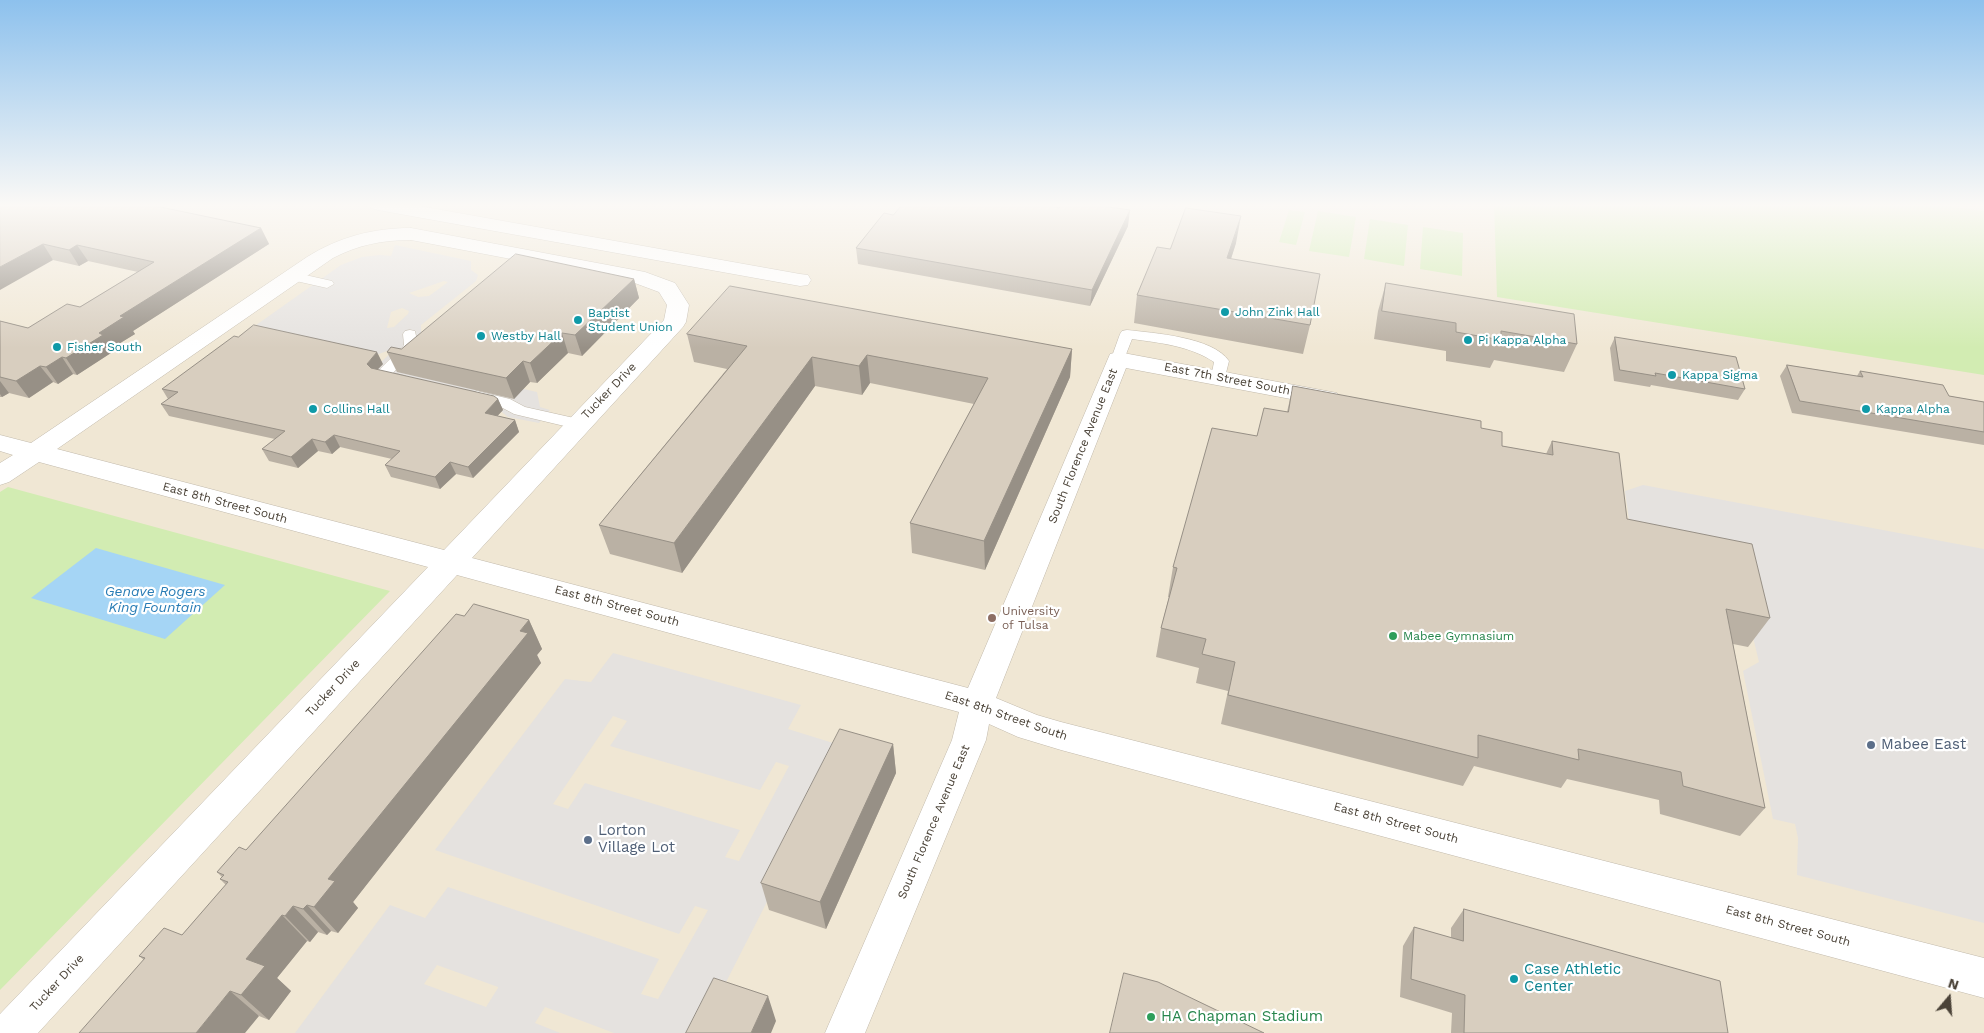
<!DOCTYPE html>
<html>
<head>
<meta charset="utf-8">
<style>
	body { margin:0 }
	#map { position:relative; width:1984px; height:1033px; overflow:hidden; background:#f6f2eb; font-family:"Work Sans",sans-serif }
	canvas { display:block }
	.north { position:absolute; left:1924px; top:973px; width:50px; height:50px; -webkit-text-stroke:4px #fff; paint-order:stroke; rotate:18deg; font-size:14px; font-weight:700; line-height:20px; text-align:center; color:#4b4338 }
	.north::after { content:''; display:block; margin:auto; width:18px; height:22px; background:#4b4338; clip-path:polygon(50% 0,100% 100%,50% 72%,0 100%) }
</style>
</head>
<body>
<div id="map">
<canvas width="1984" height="1033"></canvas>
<div class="north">N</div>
</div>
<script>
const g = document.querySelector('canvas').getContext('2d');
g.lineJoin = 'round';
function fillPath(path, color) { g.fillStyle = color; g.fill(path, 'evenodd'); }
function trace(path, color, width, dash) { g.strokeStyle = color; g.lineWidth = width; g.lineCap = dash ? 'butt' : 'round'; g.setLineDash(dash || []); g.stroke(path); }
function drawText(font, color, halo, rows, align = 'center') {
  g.font = font + ' "Work Sans",sans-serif'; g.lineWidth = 4.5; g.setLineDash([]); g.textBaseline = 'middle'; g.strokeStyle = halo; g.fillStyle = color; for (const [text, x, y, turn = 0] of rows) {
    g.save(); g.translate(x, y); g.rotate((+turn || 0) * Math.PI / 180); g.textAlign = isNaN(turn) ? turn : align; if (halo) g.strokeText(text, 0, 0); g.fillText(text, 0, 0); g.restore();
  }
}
fillPath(new Path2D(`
	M0 204H1984V1033H0Z`), '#f0e7d4');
fillPath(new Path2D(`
	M1494 204H1928L1984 211V375L1497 297Z
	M1289 210 1305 212 1296 245 1279 242Z
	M1318 211 1356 217 1349 257 1309 251Z
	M1370 219 1408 225 1404 266 1364 259Z
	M1423 227 1463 233 1462 276 1420 269Z
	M8 487 390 591 0 990V492Z`), '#d2ecb2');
fillPath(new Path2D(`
	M395 245 471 261V270L478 275 476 281 421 325 422 366 537 392 540 407 550 410 539 423 508 417 497 408 368 374 394 350 392 349 374 356 252 328 341 265 362 257 380 255 391 256ZM444 281 448 282 429 296 418 297 409 293ZM402 308 409 311 408 314 394 327 387 328 391 312Z
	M1643 485 1984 549V923L1797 875 1798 838 1795 824 1773 819 1743 671 1759 662 1737 570 1633 549 1625 491Z
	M613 653 801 705 788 729 846 747 700 1033H614L545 1007 535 1023 560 1033H295L390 905 425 918 448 887 659 959 641 994 658 999 708 910 695 906 679 934 435 850 565 679 591 682ZM613 716 627 721 610 746 760 790 776 762 789 766 739 861 725 857 740 830 585 783 568 809 553 804ZM437 965 498 987V988L486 1007 424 984Z`), '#e5e2df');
fillPath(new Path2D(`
	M96 548 225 585 165 639 31 598Z`), '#a5d5f5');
const lane = new Path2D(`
	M292 272 332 281 334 284 327 288 287 279 285 276Z
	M410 330 415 331 418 346 393 373 406 376 409 379 406 382 401 384 377 378 374 375 404 345 403 334 405 331Z
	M1127 330C1154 333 1213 337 1229 361L1224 381H1214L1211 378 1214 362C1190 346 1161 343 1132 339L1123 362H1113L1111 359 1120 334 1122 331Z
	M477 391 510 399 525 407 583 420 585 424 583 428 577 429 514 414 499 406 472 399 469 396 472 393Z`);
const street = new Path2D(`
	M369 204H408L800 274 808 275 811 280 808 285 800 286 378 210 371 208Z
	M411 228 645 272 675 283 689 305 686 322 683 327 472 558 968 688 1110 354 1118 352 1337 393 1340 398 1337 403 1328 406 1126 368 996 698 1037 715 1061 722 1984 958V998L1061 750 1018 737 989 724 986 740 865 1033H825L952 740 959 712 457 575 38 1033H0V1014L428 567 39 462 9 482 0 485V463L13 455 0 451V435L31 443 307 257C339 237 373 228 411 228ZM411 240 632 282 659 292 667 305 664 320 444 550 57 449 333 258C358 245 382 240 411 240Z`);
trace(lane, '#c2baac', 1);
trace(street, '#c2baac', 1);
fillPath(lane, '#fff');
fillPath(street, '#fff');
fillPath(new Path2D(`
	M0 204 261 228 269 244 133 331 135 334 112 348 114 351 77 375 73 374 58 384 53 382 29 398 9 393 2 397H0V321L28 328 80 307 138 272 88 261 79 266 53 260Z
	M1059 208 1128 226 1090 306 858 264 856 248 893 215Z
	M1236 243 1231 259 1310 325 1303 354 1134 323 1137 295 1170 249Z
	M634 279 639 298 582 356 568 353 537 383 530 382 514 399 397 372 387 352 401 349Z
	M1386 283 1577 344 1564 372 1494 360 1490 368 1446 361V351L1374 339 1378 311Z
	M687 334 1072 349 1070 377 985 570 912 553 910 523 974 404 870 383 862 395 815 386 682 573 610 554 599 525 727 369 694 362Z
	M1615 337 1745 389 1738 400 1651 385 1650 387 1614 381 1610 348Z
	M383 364 377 370 498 399 503 410 497 416 515 420 519 432 473 478 456 474 440 489 391 477 385 465 392 459 340 447 332 454 318 451 298 468 269 461 262 449 275 439 169 416 161 404 168 399 162 389Z
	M1787 365 1857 376 1860 371 1949 396 1984 402V445L1792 413 1780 376Z
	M1293 386 1481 428 1502 446 1546 454 1552 441 1627 519 1770 618 1748 647 1733 644 1765 808 1740 836 1660 814 1659 800 1567 779 1561 788 1474 766 1463 786 1221 724 1228 691 1196 683 1199 668 1156 657 1161 628 1169 597H1168L1173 567 1257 436 1287 412Z
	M464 616 529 620 542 649 537 655 541 663 353 902 358 908 338 933 331 931 327 935 318 932 310 942 307 941 277 978 291 991 269 1020 259 1016 144 960 139 956 182 935 226 885 220 879 222 877 217 872 246 850Z
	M893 744 896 773 826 929 769 910 761 883Z
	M1464 909 1728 1033H1451L1452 1013 1400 997 1403 946 1414 927 1451 938V928Z`), '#bab1a4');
fillPath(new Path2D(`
	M1130 210 1128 226 1090 306 1092 290Z
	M1241 216 1236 243 1222 286 1227 258Z
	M261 228 269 244 133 331 135 334 112 348 114 351 77 375 66 358 120 316Z
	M43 244 53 260 0 290V267Z
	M77 245 88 261 79 266 69 250Z
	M634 279 639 298 582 356 575 335Z
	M562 333 568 353 537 383 530 363Z
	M1072 349 1070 377 985 570 984 541Z
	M377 352 383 364 372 375 367 364Z
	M867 355 870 383 862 395 859 366Z
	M62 357 73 374 58 384 46 367Z
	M812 357 815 386 682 573 674 543Z
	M523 361 530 382 514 399 506 378Z
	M40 366 53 382 29 398 16 381Z
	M0 381 9 393 2 397 0 394Z
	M498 399 503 410 489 425 485 413Z
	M515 420 519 432 473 478 468 467Z
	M334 435 340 447 332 454 325 442Z
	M312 439 318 451 298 468 291 457Z
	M450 462 456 474 440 489 435 477Z
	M529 620 542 649 537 655 541 663 353 902 358 908 338 933 314 907 328 879Z
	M893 744 896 773 826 929 820 902Z
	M307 905 331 931 327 935 303 909Z
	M293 906 318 932 310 942 285 916Z
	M282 915 307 941 277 978 291 991 269 1020 241 995 246 959Z
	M230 991 259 1016 245 1033H196Z
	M768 996 776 1021 771 1033H751Z`), '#979086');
const building = new Path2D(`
	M0 204H146L261 228 120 316 124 317 99 333 103 335 66 358 62 357 46 367 40 366 16 381 0 377V321L28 328 67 304 80 307 154 262 77 245 69 250 43 244 0 267Z
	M903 204H1046L1059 208 1062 204H1087L1130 210 1092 290 856 248 884 213 893 215Z
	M1186 208 1241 216 1227 258 1320 274 1310 325 1137 295 1157 247 1170 249Z
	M516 254 634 279 575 335 562 333 530 363 523 361 506 378 387 352 391 347 401 349Z
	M1386 283 1574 314 1577 344 1501 331V340L1456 332V323L1382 311Z
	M730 286 1072 349 984 541 910 523 988 378 867 355 859 366 812 357 674 543 599 525 747 346 687 334Z
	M254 325 377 352 367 364 371 368 494 396 498 399 485 413 515 420 468 467 450 462 435 477 385 465 400 451 334 435 325 442 312 439 291 457 262 449 285 431 161 404 178 392 162 389 234 336 238 337Z
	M1615 337 1736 357 1745 389 1655 373 1656 376 1620 370Z
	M1787 365 1863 377 1860 371 1943 385 1949 396 1984 402V432L1800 401Z
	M1293 386 1481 421V428L1502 432V446L1553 455 1552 441 1619 453 1627 519 1752 544 1770 618 1726 609 1765 808 1683 786 1681 772 1578 749 1579 760 1478 735V758L1228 695 1235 662 1202 654 1206 639 1161 628 1177 568 1173 567 1212 428 1257 436 1264 408 1288 412Z
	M474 604 529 620 520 631 528 633 328 879 335 881 314 907 307 905 303 909 293 906 285 916 282 915 246 959 265 966 241 995 230 991 196 1033H79L145 958 139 956 164 928 182 935 228 882 220 879 224 875 217 872 239 847 246 850 456 614 464 616Z
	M840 729 893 744 820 902 761 883Z
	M1464 909 1720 981 1728 1033H1464L1465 995 1411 979 1414 927 1463 941Z
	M1124 973 1158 982 1264 1033H1110Z
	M714 978 768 996 751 1033H686Z`);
fillPath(building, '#d8cebf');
trace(building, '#979086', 1);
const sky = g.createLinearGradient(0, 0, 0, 348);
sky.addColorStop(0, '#8dc1ed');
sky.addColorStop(0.59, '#fbf9f6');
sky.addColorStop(1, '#fbf9f600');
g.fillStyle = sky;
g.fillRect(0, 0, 1984, 348);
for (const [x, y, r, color] of [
	[1225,312,5,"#0f9aa8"],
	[578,320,5,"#0f9aa8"],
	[481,336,5,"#0f9aa8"],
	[1468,340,5,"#0f9aa8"],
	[57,347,5,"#0f9aa8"],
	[1672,375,5,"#0f9aa8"],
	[313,409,5,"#0f9aa8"],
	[1866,409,5,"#0f9aa8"],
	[992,618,5,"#8d6e63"],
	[1393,636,5,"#2e9e5b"],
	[1871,745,5,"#5c6f8a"],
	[588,840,5,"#5c6f8a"],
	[1514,979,5,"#0f9aa8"],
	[1151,1017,5,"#2e9e5b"]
]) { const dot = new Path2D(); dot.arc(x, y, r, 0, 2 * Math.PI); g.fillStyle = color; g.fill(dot); trace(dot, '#fff', 2); }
drawText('12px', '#0d838f', '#fff', [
	["John Zink Hall",1235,312],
	["Baptist",588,313],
	["Student Union",588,327],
	["Westby Hall",491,336],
	["Pi Kappa Alpha",1478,340],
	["Fisher South",67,347],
	["Kappa Sigma",1682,375],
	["Collins Hall",323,409],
	["Kappa Alpha",1876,409]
], 'left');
drawText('12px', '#4b4338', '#fff', [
	["East 7th Street South",1227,379,11],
	["Tucker Drive",609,391,-46],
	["South Florence Avenue East",1083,446,-68],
	["East 8th Street South",225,503,15],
	["East 8th Street South",617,606,15],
	["Tucker Drive",333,688,-47],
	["East 8th Street South",1006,716,19],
	["South Florence Avenue East",934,822,-67],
	["East 8th Street South",1396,823,15],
	["East 8th Street South",1788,926,15],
	["Tucker Drive",57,983,-47]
]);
drawText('12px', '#785e54', '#fff', [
	["University",1002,611],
	["of Tulsa",1002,625]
], 'left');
drawText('12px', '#27864d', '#fff', [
	["Mabee Gymnasium",1403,636]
], 'left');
drawText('italic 14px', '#287cb5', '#fff', [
	["Genave Rogers",155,592],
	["King Fountain",155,608]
]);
drawText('15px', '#4e5e75', '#fff', [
	["Mabee East",1881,745],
	["Lorton",598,831],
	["Village Lot",598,848]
], 'left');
drawText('15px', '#0d838f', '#fff', [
	["Case Athletic",1524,970],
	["Center",1524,987]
], 'left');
drawText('15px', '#27864d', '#fff', [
	["HA Chapman Stadium",1161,1017]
], 'left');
</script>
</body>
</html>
